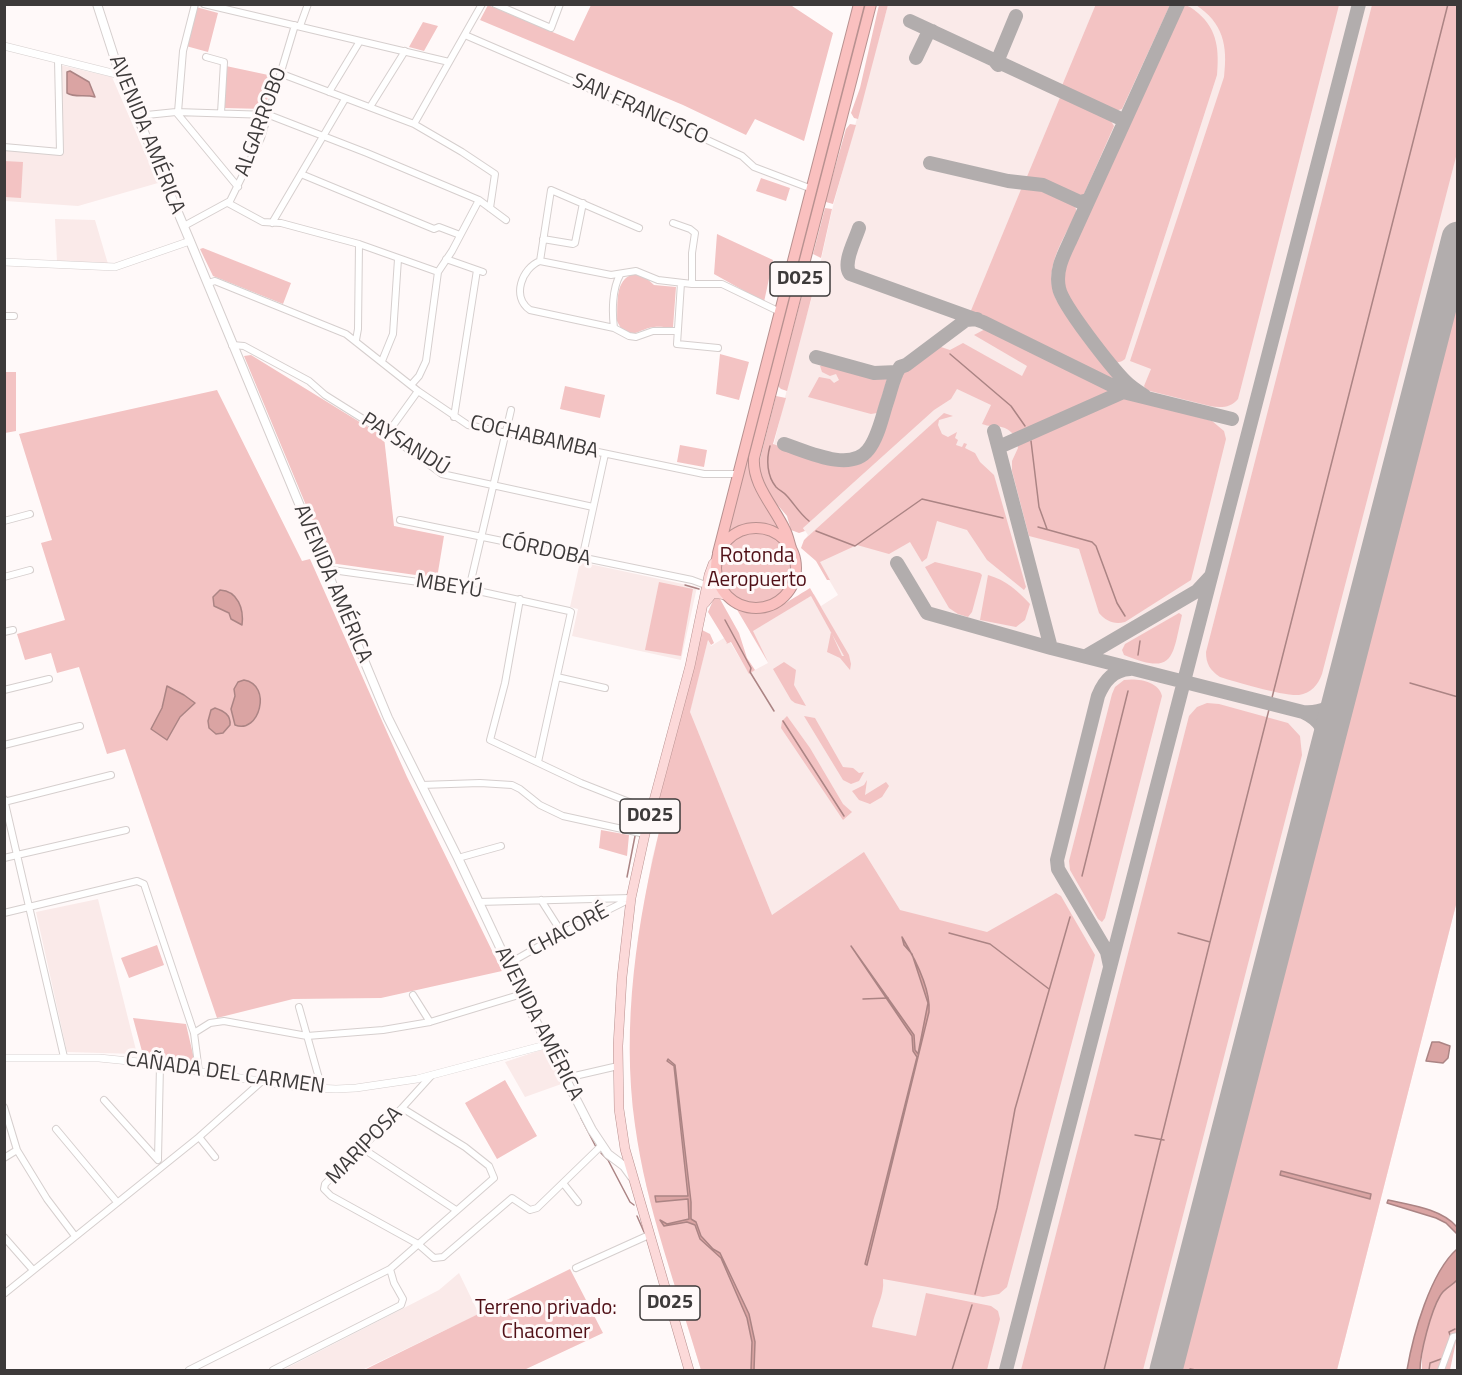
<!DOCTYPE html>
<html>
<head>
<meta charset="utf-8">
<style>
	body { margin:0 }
	#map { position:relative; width:1462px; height:1375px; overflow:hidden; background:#fff9f9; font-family:"Titillium Web",sans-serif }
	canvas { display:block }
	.frame { position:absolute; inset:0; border:6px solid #3d3a3a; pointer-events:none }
</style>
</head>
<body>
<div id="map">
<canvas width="1462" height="1375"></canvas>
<div class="frame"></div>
</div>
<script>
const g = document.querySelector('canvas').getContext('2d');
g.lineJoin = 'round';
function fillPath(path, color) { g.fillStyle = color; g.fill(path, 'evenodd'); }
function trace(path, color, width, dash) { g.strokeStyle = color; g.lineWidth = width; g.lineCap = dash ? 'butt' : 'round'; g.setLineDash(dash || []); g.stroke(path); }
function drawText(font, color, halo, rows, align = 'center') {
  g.font = font + ' "Titillium Web",sans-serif'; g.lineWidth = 6; g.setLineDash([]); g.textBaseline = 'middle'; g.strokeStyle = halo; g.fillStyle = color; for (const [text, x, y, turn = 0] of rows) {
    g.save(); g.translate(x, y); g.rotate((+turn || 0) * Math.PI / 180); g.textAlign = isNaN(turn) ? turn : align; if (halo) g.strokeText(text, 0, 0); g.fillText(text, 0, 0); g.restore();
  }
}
fillPath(new Path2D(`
	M888 5H1457V901L1337 1370H701L647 1188 635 1124 632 1081 631 1033 638 940 652 859 708 640 711 646 724 638 730 642 749 673 768 663 750 632 814 594 821 606 838 595 805 539 808 535 795 516 773 448 796 351 815 287 833 206Z
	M60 65 112 77 158 183 78 206 5 201 4 150 63 154Z
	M55 219 95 220 108 264 57 262Z
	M580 562 697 587 681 660 572 636 578 609 570 607Z
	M98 899 137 1054 67 1052 36 912Z
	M550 1047 567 1082 525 1097 505 1062Z
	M459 1273 479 1314 362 1370H283L439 1290Z`), '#faeae9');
fillPath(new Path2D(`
	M789 4 833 33 804 141 755 119 746 135 683 105 480 20 488 5 574 41 591 5Z
	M1096 4 1170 5 1122 109 1112 112 1061 88Z
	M862 5H869L750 464 752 478 783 533C762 522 742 522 724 539Z
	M879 5H888L858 119 854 118 851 113 860 88Z
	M1182 5C1189 5 1193 9 1198 13 1218 30 1219 51 1217 75L1125 359C1119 364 1114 363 1108 358L1065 295 1061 284 1062 269Z
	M1196 5H1339L1238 399C1231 408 1220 408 1210 406L1146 390 1144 386 1151 369 1130 361 1224 77C1228 45 1223 23 1196 5Z
	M1372 5H1457V153L1322 674C1318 685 1311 693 1299 695 1282 696 1236 682 1220 677 1210 670 1206 664 1206 652Z
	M196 7 218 13 208 52 186 46Z
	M423 22 438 26 424 51 409 47Z
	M226 66 273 76 265 109 223 108Z
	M1061 95 1109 118 1114 126 1084 194 1080 198 1046 183 1026 179Z
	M850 124 856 125 833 204 826 202V199L846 129Z
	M4 161 23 162 21 198 5 197Z
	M761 178 790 188 786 201 756 191Z
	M1022 187C1037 188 1080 192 1076 214 1063 240 1041 271 1057 301L1113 375 1114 378 1112 381 1107 380 970 313Z
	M825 208 832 209 821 258 813 254Z
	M717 234 773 260 764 302 714 274Z
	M203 248 291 283 283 304 213 276 200 249Z
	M814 263 820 265 787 391 781 389 778 386 810 265Z
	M634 274 645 277 654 285 676 287 673 327C667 328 661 326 654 327 639 328 628 345 617 321 618 305 614 279 634 274Z
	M1457 303V901L1337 1370H1182Z
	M989 327 1107 386 1108 392 1014 435C1002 422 996 429 982 424L991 405 957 389 951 399 934 410 803 528 805 531 799 533 791 530 787 516 775 502 762 481 759 463 776 396 786 398 773 444 793 451 848 466C885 453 885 406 901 376 906 366 928 353 938 346L950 350 963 343 1022 376 1027 366 974 335Z
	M720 354 749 362 739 400 716 394Z
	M251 355 384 437 394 526 444 536 437 578 330 563 244 356Z
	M824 364 871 375 888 376 877 413 871 414 808 397 819 377 830 379 834 383 839 380 836 374 830 376 822 372 820 366Z
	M4 372H16V431L5 433Z
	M565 386 605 395 600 418 560 409Z
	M217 390 302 561 310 559 407 777 502 971 381 998 293 999 217 1018 125 749 107 754 79 667 57 673 51 653 25 660 17 634 65 620 41 543 52 540 19 434Z
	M1119 395 1129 396 1144 402 1212 421 1224 431 1226 439 1191 580 1125 622C1114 625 1106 621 1099 613L1079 549 1029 536 1012 471V461L1018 448 1017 442 1021 439Z
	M944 413 953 416 939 420 938 425 942 434 948 437 957 432 955 438 958 440 956 445 962 447 964 443 967 444 965 448 975 453 980 462 994 475 1026 587 1024 590 987 560 967 530 937 521 927 558 922 562 910 542 889 554 857 545 820 562 830 580H827L816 561 801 548 804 540Z
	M680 445 707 450 704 467 677 462Z
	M720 569a37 37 0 1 1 74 0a37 37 0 1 1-74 0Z
	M935 562 980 573 982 575 972 612 968 617 958 614 949 608 925 567Z
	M988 575C1006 580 1018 591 1030 604L1025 620 1016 627 980 620Z
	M659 582 693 589 681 656 645 650Z
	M810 588 849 655 851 664 850 670 840 658 827 652 831 632 842 656H844L811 596 753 631 768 662 736 608C772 615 779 607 810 588Z
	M714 598 720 599 739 633 747 658 755 670 749 674 731 642 726 644 727 643 708 612Z
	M1179 613 1182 615C1172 657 1175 676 1124 655L1122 650 1125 644Z
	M702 630 710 634 714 643 711 645 708 640 690 712 772 915 864 852 900 910 987 932 1056 893 1061 896 1095 955 1007 1287 999 1294 983 1297 883 1279C885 1296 874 1311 872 1327L916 1336 926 1293 991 1306 998 1311 1000 1319 987 1370H701C678 1291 646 1208 635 1125 621 1025 637 921 661 824L652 821Z
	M784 662 796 670 794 685 806 706 795 703 791 700 773 669Z
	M1124 680C1137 678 1159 681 1162 696L1105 918 1102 922 1098 919 1070 870 1069 861 1112 694 1115 687Z
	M1207 703 1219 704 1288 723 1300 736 1302 755 1143 1370H1021L1189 716 1197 707Z
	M787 716 810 748 843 804 852 812 843 820 781 728 782 721Z
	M804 716 815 718 843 767 853 768 859 773 864 772 859 781 851 784 843 780Z
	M867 780 865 795 886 782 889 786 882 797 870 804 859 800 852 791 864 785Z
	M601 830 629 835 627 856 599 848Z
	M157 945 164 965 129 978 121 958Z
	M133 1018 186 1024 195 1063 143 1055Z
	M505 1080 537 1136 497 1159 465 1103Z
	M1457 1259V1337L1450 1370H1422C1420 1329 1440 1294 1457 1259Z
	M570 1269 603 1333 524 1370H364Z`), '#f3c3c3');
const water = new Path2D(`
	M70 71 89 82 95 97C85 94 75 98 67 93V72Z
	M220 590C238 591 244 609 242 625L231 619 229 613 214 606 213 597Z
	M244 680C273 685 259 735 235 725L231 709 235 696 234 689 238 682Z
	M167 686 184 695 195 703 180 717 167 740 151 729 162 708Z
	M215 708C224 711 231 715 230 725L223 733 216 734 209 728 208 721 211 710Z
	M902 937C914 957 931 988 929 1012L867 1265 865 1264 917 1057 913 1051 912 1036 851 946 914 1035 915 1050 918 1054 928 1003 912 954 904 945Z
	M1432 1042H1439L1450 1046 1448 1058 1443 1063 1426 1061Z
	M668 1059 675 1065 691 1202V1219L696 1222 701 1236 713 1249 720 1253 749 1314 755 1342 754 1370H751L752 1342 747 1318 721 1258 700 1239 695 1225 687 1222 664 1226 660 1220 667 1224 689 1219 688 1199 656 1202 655 1196H688L674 1066 667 1061Z
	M1281 1171 1371 1194 1370 1199 1280 1175Z
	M1388 1200C1411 1205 1442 1209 1457 1227V1234L1446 1223 1436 1218 1387 1203Z
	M1457 1249V1280C1452 1286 1444 1288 1440 1296 1431 1311 1420 1353 1420 1370H1407C1413 1335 1430 1273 1457 1249Z`);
fillPath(water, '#daa4a3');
trace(water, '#ab8484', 1.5);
trace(new Path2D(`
	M950 354 1011 406 1025 426
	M1031 441 1039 507 1047 529
	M770 446C766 460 767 476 776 487 780 491 784 492 787 496 795 505 800 514 809 521
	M1038 527 1092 542 1096 546 1117 603 1125 616
	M816 531 855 546 922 499 1003 518
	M685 585 699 589
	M725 620 751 668 750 672 774 711
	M1138 655 1140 641
	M1410 683 1458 697
	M783 721 844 816
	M1082 876 1128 691
	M627 877 635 836
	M949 933 990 944 1049 989
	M1210 942 1448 4
	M863 999 888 998
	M581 1118 596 1147
	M1135 1135 1164 1140
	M601 1153 608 1160 630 1202 634 1205
	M637 1216 644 1232
	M975 1294 997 1208 1015 1109 1070 917
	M1451 1338 1449 1332 1455 1329
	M1190 1369 1196 1370
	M952 1370 972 1305
	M1104 1370 1210 942 1178 933
	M1429 1370 1430 1363 1441 1359`), '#ab8484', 1.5);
trace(new Path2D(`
	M910 21 1119 118
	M916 58 928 33 932 31
	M998 65 994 60 999 57 1016 16
	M930 163 1008 181 1043 185 1080 202 1088 200
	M859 228C855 241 842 263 850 274L983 322 1111 385 1135 393
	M816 357 874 373 897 372
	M1145 396C1139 392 1132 388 1126 382 1112 368 1062 305 1059 288 1055 270 1064 254 1071 239L1178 4
	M994 431 1051 648 1303 712
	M784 444C806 451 850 473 868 450 878 438 882 417 887 402 891 391 893 377 900 367L906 365 966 320 977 319
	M999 447 1123 392 1232 419
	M897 563 927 613 1051 648
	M1086 656 1197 591 1210 577
	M1326 748C1326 730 1320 720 1303 712 1318 713 1332 710 1340 696
	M1110 966 1107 952 1058 869 1057 860 1098 696C1104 681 1113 670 1130 669
	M1006 1370 1359 4`), '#b2adad', 14);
trace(new Path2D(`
	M1166 1370 1458 238`), '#b2adad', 33);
const minor = new Path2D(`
	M204 4 449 62
	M495 4 551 28 560 4
	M300 26 308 4
	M465 35 692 133 742 156 754 167 812 189
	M206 57 224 62 221 113
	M282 74 414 124 462 152 495 174 490 208
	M329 92 360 41
	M370 107 405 51
	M176 112 238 187
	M178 112 183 51 195 4
	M137 116 176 112 269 115 367 153 479 200 506 220
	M414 124 482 4
	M4 147 60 152 58 60
	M301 174 434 229 439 227 460 235
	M228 203 263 222 281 223 359 244 438 272
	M272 223 345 99
	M673 223 690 229 695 233 692 253V284
	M184 226 230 201 261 138 295 25
	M543 239 573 244 575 243 583 203
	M446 259 483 272
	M540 261 551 190 639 228
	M208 283 215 281 346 334 418 391 468 425 704 474H738
	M681 283 677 344 718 348
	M4 316H14
	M614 328C612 312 612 289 620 275
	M677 331H653L636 337 629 336 614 328 530 310C511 297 522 268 540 261L611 275 636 271 658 280 692 284H722L780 312
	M356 340 358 329 359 244
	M232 345 244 346 309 381 325 395 387 434 442 474 593 507
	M382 361 393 334 398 259
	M411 385 419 376 426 361 438 272 452 251 479 200
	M454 417 477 270
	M387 434 418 391
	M400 520 692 580 722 591
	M4 521 30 514
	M582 559 605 454
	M325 569 469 589 569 611 571 612 538 762
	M4 577 30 570
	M469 589 511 410
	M520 599 505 683 490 740 581 783 652 811
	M4 632 13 630
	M557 677 605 688
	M4 690 49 679
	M4 745 80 726
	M421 785 480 783 512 785 520 789 540 805 563 816 645 834
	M4 799 64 1057
	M4 802 111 775
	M4 858 126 830
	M458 858 501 846
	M541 900 562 933
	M478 902 631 898
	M4 913 137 881 144 884 194 1033 199 1072
	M508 964 562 933 628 900
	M413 995 430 1022
	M299 1007 322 1089
	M194 1033 210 1023 224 1021 307 1036 383 1030 430 1022 522 994
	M431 1076 402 1108 325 1184 324 1189 331 1196 418 1244 434 1258 443 1257 512 1198 530 1210 537 1208 601 1146
	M566 1078 618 1066
	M104 1100 158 1160
	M4 1107 17 1150 47 1199 75 1236
	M56 1129 117 1202
	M199 1137 215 1157
	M362 1148 456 1210
	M4 1158 17 1150
	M158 1159 160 1065
	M563 1183 578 1202
	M4 1237 33 1270
	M576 1268 649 1235
	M4 1294 199 1137 261 1082
	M189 1370 390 1269 494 1178 489 1166 465 1147 402 1108
	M273 1370 401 1305 403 1299 394 1283 390 1269
	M1441 1370 1453 1337 1458 1336`);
const tertiary = new Path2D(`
	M4 46 120 75
	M4 262 115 267 190 241
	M4 1058H99L139 1062 297 1087 336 1089 356 1088 417 1079 549 1044`);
const secondary = new Path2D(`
	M97 4 120 75 190 241 388 718 458 858 522 994 592 1130 608 1154 624 1166 632 1177`);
const primary = new Path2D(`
	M705 603 713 593 726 595
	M689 1370 625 1149 619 1109 618 1046 622 977 631 898 645 834 690 666 709 575 713 564 717 560`);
const motorway = new Path2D(`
	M716 568a40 40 0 1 1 80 0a40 40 0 1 1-80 0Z
	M791 548C789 542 788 536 785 530 774 506 752 485 754 458L871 4
	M718 553 859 4`);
trace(minor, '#d6cfce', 8);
trace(tertiary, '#d6cfce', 8);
trace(secondary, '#d6cfce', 10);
trace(primary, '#b89190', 10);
trace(motorway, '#b89190', 12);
trace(minor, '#fff', 6);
trace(tertiary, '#fff', 7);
trace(secondary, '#fff', 8);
trace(primary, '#fcd9d9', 9);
trace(motorway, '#fac0bf', 10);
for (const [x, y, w] of [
	[800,279,60],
	[650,816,60],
	[670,1303,60]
]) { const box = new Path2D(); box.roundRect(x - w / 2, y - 17, w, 34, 4.5); g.fillStyle = '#fff9f9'; g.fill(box); trace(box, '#3d3a3a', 1.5); }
drawText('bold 20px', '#3d3a3a', null, [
	["D025",800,279],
	["D025",650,816],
	["D025",670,1303]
]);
drawText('21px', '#3d3a3a', '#fff9f9', [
	["SAN FRANCISCO",640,110,24],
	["ALGARROBO",262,122,-70],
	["AVENIDA AMÉRICA",146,135,68],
	["COCHABAMBA",534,438,13],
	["PAYSANDÚ",405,445,32],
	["CÓRDOBA",546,551,12],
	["AVENIDA AMÉRICA",332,584,67],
	["MBEYÚ",449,587,9],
	["CHACORÉ",569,931,-28],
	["AVENIDA AMÉRICA",538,1024,63],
	["CAÑADA DEL CARMEN",225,1074,8],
	["MARIPOSA",365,1146,-46]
]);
drawText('21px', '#501017', '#fff9f9', [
	["Rotonda",757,557],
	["Aeropuerto",757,581],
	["Terreno privado:",546,1309],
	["Chacomer",546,1333]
]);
</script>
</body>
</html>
